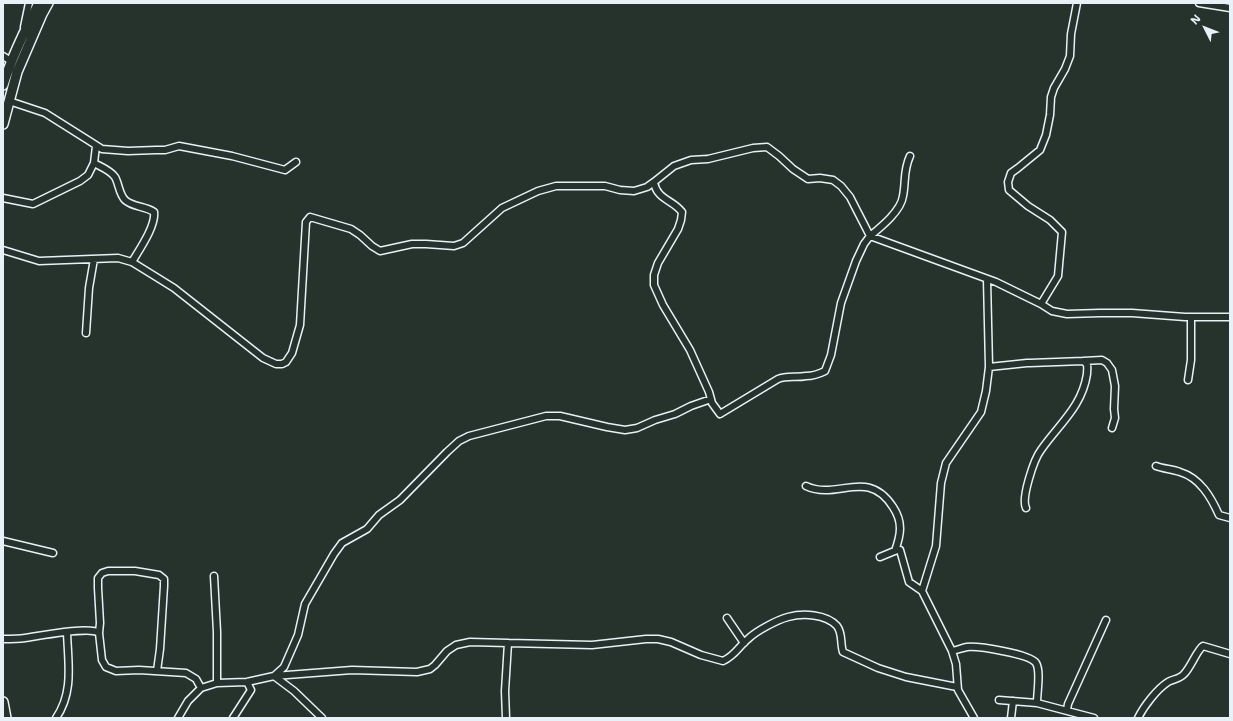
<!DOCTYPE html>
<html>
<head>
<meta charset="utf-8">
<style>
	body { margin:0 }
	#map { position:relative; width:1233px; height:721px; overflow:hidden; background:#26332d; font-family:"Shantell Sans",sans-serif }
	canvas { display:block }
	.frame { position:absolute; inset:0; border:4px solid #e8f1f8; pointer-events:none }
	.north { position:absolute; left:1185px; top:8px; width:40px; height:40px; -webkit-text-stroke:3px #26332d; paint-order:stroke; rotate:312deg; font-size:11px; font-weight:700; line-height:16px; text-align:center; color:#e8f1f8 }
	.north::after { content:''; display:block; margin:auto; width:14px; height:18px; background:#e8f1f8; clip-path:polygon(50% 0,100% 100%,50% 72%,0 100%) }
</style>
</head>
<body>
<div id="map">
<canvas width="1233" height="721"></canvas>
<div class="frame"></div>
<div class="north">N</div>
</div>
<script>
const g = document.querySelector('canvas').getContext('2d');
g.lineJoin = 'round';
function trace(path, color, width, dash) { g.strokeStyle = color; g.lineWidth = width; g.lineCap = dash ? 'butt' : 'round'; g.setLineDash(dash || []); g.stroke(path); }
const minor = new Path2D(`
	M1199 3 1230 8
	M24 27 29 3
	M3 56 11 61
	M9 101 45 113 91 142 102 149 128 151 156 150H165L179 146 232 156 285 170 296 162
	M94 163C101 167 110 170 115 177 119 184 119 194 125 200 132 207 145 206 154 212 156 226 139 250 132 262
	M654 182C657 200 672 199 682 212L681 220 678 229 658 263 654 275V285L663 305 690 350 709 392 712 403 720 414 778 379C787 375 796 378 806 376 813 376 819 374 825 371L831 355 841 303 856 261 864 244 870 236 996 282 1041 304 1052 311 1067 314 1100 313H1132L1185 317H1230
	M3 198 33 204 80 181 88 175 94 163 96 146
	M3 250 39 261 118 258 132 262 174 288 263 358 276 364H282L286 362 292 353 300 325 306 222 310 217 351 229 360 235 372 246 380 251 412 244H426L454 246 463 243 502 208 538 191 556 186H605L620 190 634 191 647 187 654 182 674 166 691 160 708 159 753 148 767 147 779 156 793 169 808 179 820 178 833 180 841 186 850 197 870 236C881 227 901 211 903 196 906 181 903 171 910 156
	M1041 304 1058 276 1062 232 1050 220 1028 206 1009 190 1008 182 1011 173 1018 168 1040 150 1046 135 1050 115 1051 97 1054 88 1065 69 1070 56 1071 34 1077 3
	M86 333 89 288 94 259
	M1083 361 1102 360 1107 363 1112 370 1115 386 1114 409 1115 418 1112 428
	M989 367 1027 363H1030L1083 361C1089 364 1087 368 1087 374 1082 407 1059 424 1041 450 1034 459 1021 498 1026 508
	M1188 380 1191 360V317
	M1156 466C1164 469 1172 469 1180 472 1200 478 1211 497 1219 515L1230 518
	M806 486C838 501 867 467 893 507 903 522 901 534 895 551
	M3 541 53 553
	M880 557 897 550H900L909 582 922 591 952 651 956 664 958 690 974 718
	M214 576 217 632V683
	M922 591 936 546 941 483 946 463 981 412 986 391 989 367 987 279
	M727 618 744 643
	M99 633 100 623 98 588V578L102 573 108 571H135L159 575 164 579V586L160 649 157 671
	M3 639C10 639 18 639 25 638 39 636 90 626 99 633L102 660 106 667 116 671 139 670 186 673 196 679 201 688
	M508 643 470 642 456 645 447 651 435 665 430 669 417 672 352 670 274 676 284 667 298 635 305 604 334 554 342 543 367 529 379 515 400 500 447 452 459 441 469 436 546 416H560L607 427 625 430 637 428 655 420 675 414 691 406 711 399
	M952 651C957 650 962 648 967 647 979 646 1030 654 1036 663 1041 671 1037 692 1037 703L1094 718
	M999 700 1037 703
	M1067 710 1068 704 1106 620
	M56 718C74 692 68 663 67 632
	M178 718 188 701 201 688 217 683 247 682 274 676 294 691 322 718
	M233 718 251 690 247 682
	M506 718 505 691 508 643 592 645 646 639H658L671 642 701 655 723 661C736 655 738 647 748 639 756 631 777 620 788 617 803 613 826 614 837 626 843 634 840 643 843 652L878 668 906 677 957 687
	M1011 718 1013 701
	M1138 718C1144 706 1157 689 1168 682 1173 679 1180 679 1184 674 1191 667 1197 650 1203 646L1230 654`);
const highway = new Path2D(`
	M3 85C12 56 25 30 39 3
	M3 124 17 72 42 14 48 3
	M3 702 6 718`);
trace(minor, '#e8f1f8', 9);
trace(highway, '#e8f1f8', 12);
trace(minor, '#26332d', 6);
trace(highway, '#26332d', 9);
</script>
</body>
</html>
